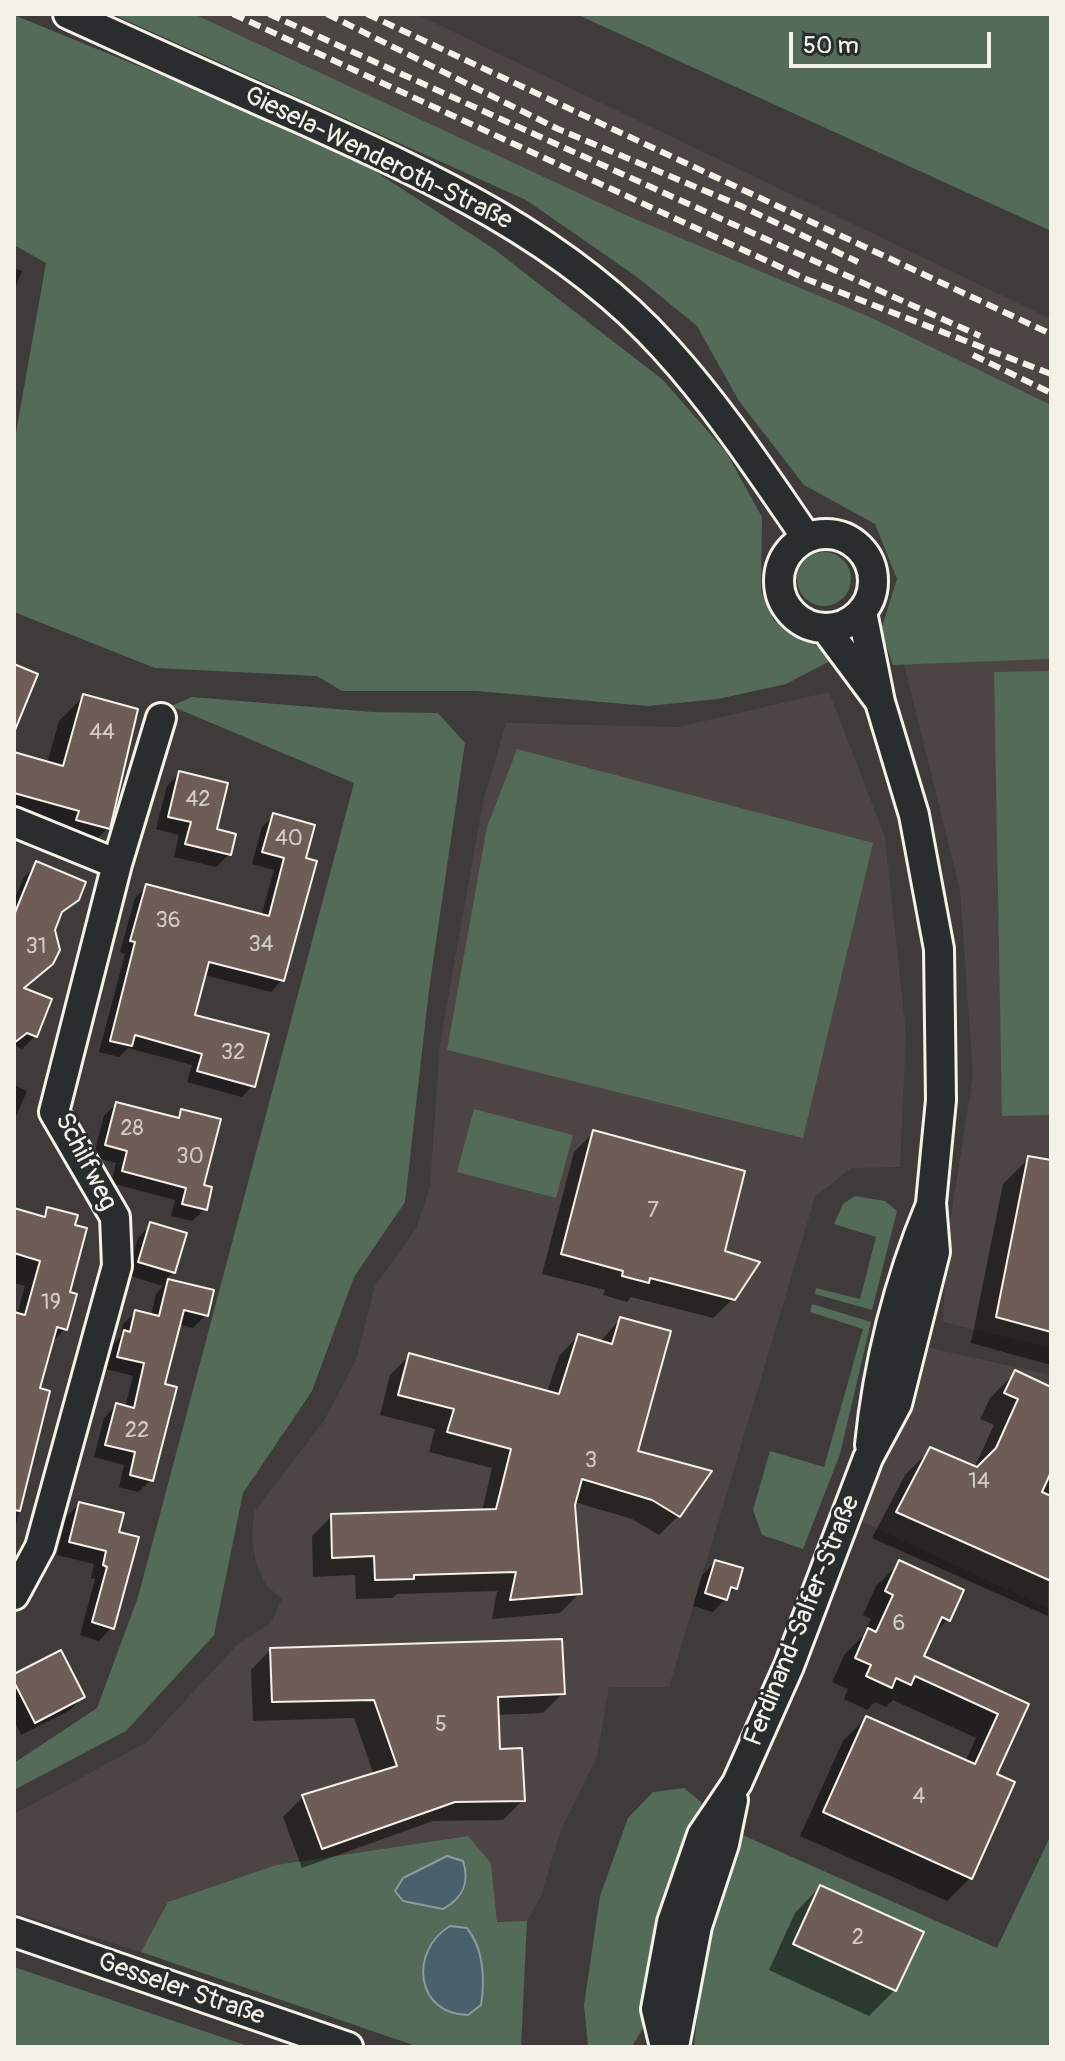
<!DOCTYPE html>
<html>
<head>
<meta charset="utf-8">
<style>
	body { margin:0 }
	#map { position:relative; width:1065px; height:2061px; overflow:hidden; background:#3e3b3a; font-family:Pangolin,sans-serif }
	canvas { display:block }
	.frame { position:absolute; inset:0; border:16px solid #f4f1e8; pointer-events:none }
	.scale { position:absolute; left:789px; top:32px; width:202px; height:36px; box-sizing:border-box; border:4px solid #f4f1e8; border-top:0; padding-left:10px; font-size:24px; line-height:28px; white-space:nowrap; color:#f4f1e8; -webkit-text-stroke:6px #2a2d2e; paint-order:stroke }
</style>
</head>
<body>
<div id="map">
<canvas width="1065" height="2061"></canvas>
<div class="frame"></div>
<div class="scale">50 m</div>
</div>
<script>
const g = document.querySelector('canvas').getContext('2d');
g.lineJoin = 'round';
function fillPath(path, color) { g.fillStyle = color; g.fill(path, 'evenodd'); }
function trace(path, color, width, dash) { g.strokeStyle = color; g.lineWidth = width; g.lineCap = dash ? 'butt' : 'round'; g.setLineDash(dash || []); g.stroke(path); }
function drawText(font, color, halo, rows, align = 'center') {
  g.font = font + ' Pangolin,sans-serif'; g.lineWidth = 6; g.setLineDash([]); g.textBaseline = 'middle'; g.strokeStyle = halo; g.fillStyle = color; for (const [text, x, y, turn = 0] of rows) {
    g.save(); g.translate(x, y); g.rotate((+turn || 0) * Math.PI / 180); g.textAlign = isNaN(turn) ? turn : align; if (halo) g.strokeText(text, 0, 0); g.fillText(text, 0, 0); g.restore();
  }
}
fillPath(new Path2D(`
	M194 14H416L1051 319V405L870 317 628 216Z
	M1051 659V1348L943 1322 947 1242 973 1075 960 890 904 664Z
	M829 692 885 837 906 1034 900 1167 851 1168 815 1197 669 1687H609L597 1757 561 1830 541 1896 527 1921 497 1922 491 1863 468 1836 276 1865 169 1902 141 1952 14 1912V1814L147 1742 237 1645 271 1623 282 1599 266 1585 256 1563 252 1538 254 1512 324 1421 356 1360 375 1286 416 1229 430 1187 440 1043 483 802 506 723 678 727Z
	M925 1347 1051 1375V1610L859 1520 908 1404Z`), '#4c4543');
fillPath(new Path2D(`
	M112 14H194L628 216 870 317 1051 405V659L893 665 881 630 897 579 875 524 804 485 739 401 697 326 637 277 526 200Z
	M576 14H1051V231Z
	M14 15 341 149 494 249 663 380 726 452 762 517 761 591 774 621 811 641 832 660 786 684 718 699 648 706 476 691H342L317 676 155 668 14 612V444L46 263 14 245Z
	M797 579a27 27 0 1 1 54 0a27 27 0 1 1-54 0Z
	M1051 671V1115L1002 1116 994 672Z
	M192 697 373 712 438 713 465 743 429 990 405 1202 354 1277 312 1391 243 1493 214 1635 126 1731 14 1790V1763L97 1708 138 1597 354 783 171 706Z
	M517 749 873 843 803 1138 447 1050 487 827Z
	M474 1109 573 1135 556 1198 457 1172Z
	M855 1196 885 1201 897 1211 872 1310 815 1294 816 1288 860 1299 876 1237 834 1224 843 1204Z
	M812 1304 871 1322 840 1454 803 1549 762 1535 753 1510 770 1451 824 1467 863 1329 810 1312Z
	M684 1788 701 1802 702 1814 647 2022 632 2046 591 2047 588 2045 584 2005 600 1896 628 1818 653 1792Z
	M738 1833 997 1948 1051 1835V2047H694L702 1965Z
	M468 1836 491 1863 497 1922 527 1921 521 2047H419L141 1952 168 1902 276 1865Z
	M14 1967 251 2047H14Z`), '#536b58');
const water = new Path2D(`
	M447 1856 463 1861C470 1883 463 1898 443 1909L403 1901 395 1891 403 1878Z
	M450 1926 467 1928C484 1949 485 1980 481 2005L468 2015C415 2014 409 1951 450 1926Z`);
fillPath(water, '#48616d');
trace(water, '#8d9b9e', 2);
fillPath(new Path2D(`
	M14 268 22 271 14 291Z
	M84 696 108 828 83 853 14 824V754L47 764 59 721Z
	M180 773 229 854 216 867 174 857 179 835 156 829 167 786Z
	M274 816 304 860 282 980 271 992 204 975 193 1016 253 1085 242 1097 187 1082 192 1065 128 1048 119 1057 99 1052 125 954 120 952 135 898 146 887 261 917 274 870 252 864 262 827Z
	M37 864 77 899 58 916 53 929 52 963 23 989 35 1036 22 1049 14 1045V900L24 877Z
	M14 1085 27 1091 14 1121Z
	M116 1104 174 1119 182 1111 205 1209 192 1221 171 1216 175 1200 111 1183 116 1163 93 1157 104 1116Z
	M594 1132 722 1252 733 1299 713 1318 631 1297 627 1302 603 1295 605 1290 542 1274 574 1152Z
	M1029 1158 1051 1163V1365L971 1343 1003 1184Z
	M48 1209 68 1294 65 1329 52 1342 37 1389 47 1392 14 1532V1314L17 1315 25 1286 14 1283V1211L40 1218Z
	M151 1225 173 1272 165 1280 212 1291 206 1315 193 1328 178 1324 163 1385 151 1480 138 1492 119 1487 124 1465 94 1457 104 1418 116 1405 125 1408 133 1376 106 1369 112 1345 120 1337 123 1324 136 1312 151 1316 156 1294 163 1286 127 1275 138 1238Z
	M620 1319 635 1453 679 1515 659 1535 632 1519 574 1502 580 1593 560 1613 492 1619 497 1591 397 1594 392 1598 356 1599 355 1575 313 1577 312 1536 332 1516 482 1511 492 1468 429 1452 435 1429 380 1415 390 1375 410 1355 547 1392 559 1356 578 1336 600 1342Z
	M1016 1372 1046 1387 1051 1382 1048 1616 872 1538 905 1475 931 1449 974 1468 994 1425 980 1419 990 1398Z
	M79 1504 116 1533 112 1627 99 1641 80 1635 95 1579 91 1578 94 1564 57 1555 66 1517Z
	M715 1562 735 1588 713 1612 693 1606 702 1575Z
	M900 1563 948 1619 931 1637 921 1658 1026 1705 994 1775 970 1878 947 1901 800 1836 843 1741 866 1718 965 1762 976 1738 893 1700 886 1707 875 1702 867 1710 844 1699 848 1689 832 1682 845 1654 863 1636 871 1619 863 1615 876 1586Z
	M270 1650 563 1693 543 1713 497 1715 498 1751 523 1800 503 1820 433 1821 302 1868 283 1817 303 1797 374 1775 354 1718 253 1721 251 1670Z
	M14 1676 83 1697 70 1710 21 1735 14 1720Z
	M820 1887 895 1990 869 2016 769 1970 795 1913Z`), '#0007');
const building = new Path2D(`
	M14 664 38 674 15 730H14Z
	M83 694 138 709 110 829 76 820 79 811 14 793V752L63 766Z
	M179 771 228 783 217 829 236 834 231 855 185 844 191 822 168 817Z
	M273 813 315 825 306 858 317 861 284 981 209 962 195 1015 269 1034 255 1087 197 1071 202 1054 135 1035 132 1046 110 1041 135 942 130 941 146 884 269 916 284 858 262 852Z
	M36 861 86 882 79 900 62 912 55 930 60 950 53 964 24 988 52 999 37 1037 27 1033 14 1043V915Z
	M116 1102 179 1118 181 1109 221 1119 204 1185 212 1187 207 1210 182 1204 186 1188 122 1171 127 1151 105 1145Z
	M593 1130 745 1171 725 1251 760 1262 735 1300 650 1278 649 1283 622 1276 623 1271 561 1254Z
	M1028 1156 1051 1160V1332L996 1317Z
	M47 1207 78 1215 75 1225 87 1228 70 1292 77 1294 67 1330 57 1327 40 1388 50 1391 20 1511 14 1510V1312L25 1315 40 1261 14 1253V1208L45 1217Z
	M150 1222 187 1233 175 1273 138 1262Z
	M168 1279 214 1290 208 1316 184 1310 165 1384 177 1387 153 1481 130 1475 135 1452 105 1445 116 1403 134 1408 144 1363 117 1357 124 1330 130 1332 135 1310 159 1316Z
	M620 1317 671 1331 638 1451 712 1471 680 1517 652 1500 582 1479 575 1505 582 1594 510 1600 516 1572 414 1575V1579L375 1580 374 1556 332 1558 331 1514 496 1509 511 1449 447 1432 454 1409 398 1395 409 1353 559 1394 578 1334 612 1344Z
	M1015 1370 1051 1387V1472L1042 1492 1051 1496V1581L896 1512 930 1447 977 1467 996 1448 1018 1399 1004 1393Z
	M79 1502 124 1513 119 1532 139 1537 114 1629 92 1622 107 1567 103 1565 106 1551 69 1542Z
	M715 1560 743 1568 737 1589 731 1587 727 1600 705 1593Z
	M899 1560 964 1590 950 1621 942 1617 924 1656 1029 1704 997 1774 1015 1782 972 1879 823 1812 866 1716 975 1764 998 1714 915 1676 911 1685 896 1678 892 1688 866 1676 871 1665 855 1658 868 1628 876 1632 893 1595 885 1591Z
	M562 1639 565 1694 498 1697 500 1749 522 1748 525 1801 455 1802 322 1849 302 1795 397 1766 374 1700 272 1702 270 1648Z
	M61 1650 85 1697 35 1723 14 1682V1674Z
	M820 1885 924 1932 896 1991 793 1944Z`);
fillPath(building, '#6e5c57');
trace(building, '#f4f1e8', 2);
const minor = new Path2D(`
	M68 14C145 49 222 84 300 118 431 177 567 239 665 348 718 406 762 473 806 537
	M779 581a47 47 0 1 1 94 0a47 47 0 1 1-94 0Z
	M826 629 878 699
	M14 822 117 864
	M870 1445C878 1365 899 1281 930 1207
	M14 1595 40 1547 117 1266 115 1217 54 1112 117 864 161 718
	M14 1932 348 2047
	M665 2047 656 2009 672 1922 702 1835 737 1783 789 1666 868 1458 897 1404 935 1252 931 1203 941 1100 939 949 914 815 880 702 862 612
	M674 2047 697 1926 724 1844 733 1800`);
trace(minor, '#f4f1e8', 34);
trace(minor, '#2a2d2e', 28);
trace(new Path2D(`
	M233 14 806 279 1051 374
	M269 14 980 336
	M327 14 558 129 741 206 858 262
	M367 14 1051 334
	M973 355 1051 393`), '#f4f1e8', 6, [12, 6]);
drawText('22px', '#d2ccc4', null, [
	["44",102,733],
	["42",198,800],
	["40",289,839],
	["36",168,921],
	["34",261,945],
	["31",36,947],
	["32",233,1053],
	["28",132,1129],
	["30",190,1157],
	["7",653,1211],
	["19",51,1303],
	["22",137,1431],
	["3",591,1461],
	["14",979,1482],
	["6",899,1624],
	["5",441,1725],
	["4",919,1797],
	["2",858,1938]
]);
drawText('26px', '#f4f1e8', '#2a2d2e', [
	["Giesela-Wenderoth-Straße",378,159,26],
	["Schilfweg",85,1162,63],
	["Ferdinand-Salfer-Straße",803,1621,-68],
	["Gesseler Straße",181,1990,19]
]);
</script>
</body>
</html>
